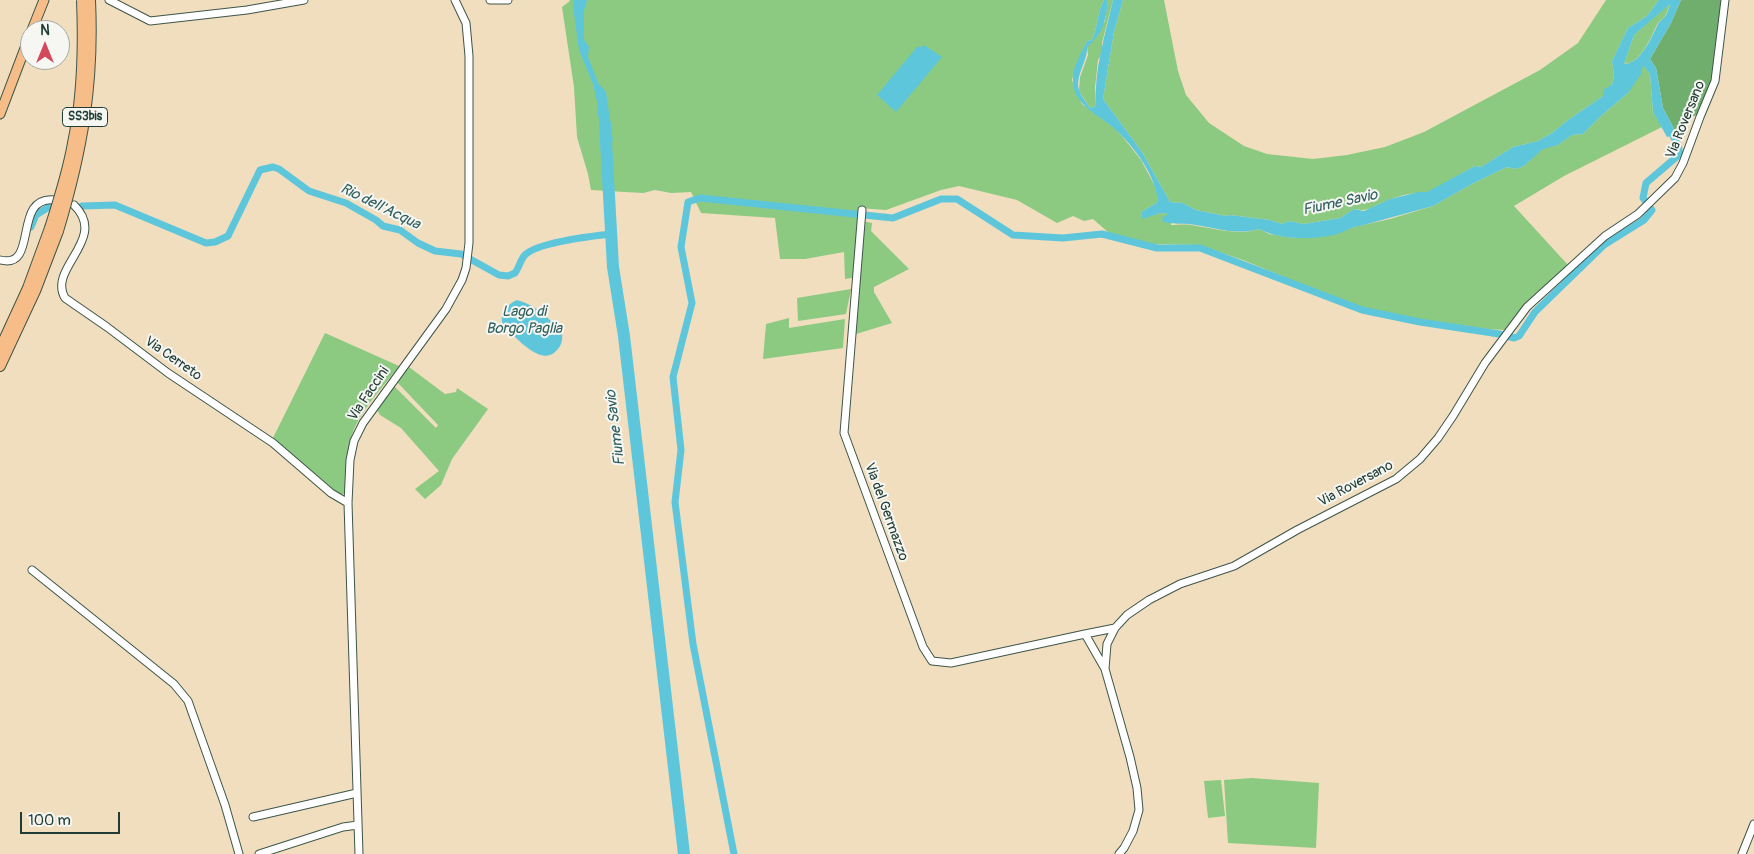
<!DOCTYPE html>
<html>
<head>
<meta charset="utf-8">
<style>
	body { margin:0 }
	#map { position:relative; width:1754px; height:854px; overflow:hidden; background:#f0debf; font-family:Pangolin,sans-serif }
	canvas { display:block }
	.north { position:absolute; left:20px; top:20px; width:50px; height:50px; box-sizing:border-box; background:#f6f6f2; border:1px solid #a0aca6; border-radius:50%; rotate:0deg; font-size:14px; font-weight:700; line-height:20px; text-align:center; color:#1f3d34 }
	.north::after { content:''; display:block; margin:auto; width:18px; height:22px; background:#d1495b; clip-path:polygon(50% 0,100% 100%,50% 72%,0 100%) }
	.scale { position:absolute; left:20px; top:812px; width:100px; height:22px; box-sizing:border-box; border:2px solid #1f3d34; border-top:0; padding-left:6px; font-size:15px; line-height:18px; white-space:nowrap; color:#1f3d34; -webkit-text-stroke:4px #f6f6f2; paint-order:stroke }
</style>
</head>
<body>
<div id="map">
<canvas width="1754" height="854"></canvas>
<div class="north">N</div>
<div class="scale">100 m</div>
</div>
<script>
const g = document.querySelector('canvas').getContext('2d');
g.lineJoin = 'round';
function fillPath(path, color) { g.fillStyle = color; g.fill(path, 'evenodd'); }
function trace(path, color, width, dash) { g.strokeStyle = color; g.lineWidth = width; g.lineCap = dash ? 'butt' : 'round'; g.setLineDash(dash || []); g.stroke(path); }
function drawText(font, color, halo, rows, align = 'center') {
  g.font = font + ' Pangolin,sans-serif'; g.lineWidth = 4; g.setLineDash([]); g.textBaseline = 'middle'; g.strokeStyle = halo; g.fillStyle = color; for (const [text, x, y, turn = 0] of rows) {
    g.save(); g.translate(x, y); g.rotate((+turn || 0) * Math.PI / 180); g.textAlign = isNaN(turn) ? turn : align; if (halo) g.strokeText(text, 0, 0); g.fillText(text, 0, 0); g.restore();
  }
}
fillPath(new Path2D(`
	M569 0H1104C1097 13 1098 27 1092 40L1087 41 1075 69 1072 80 1082 104 1117 130 1130 146 1141 160 1157 190 1158 202 1141 212 1142 218 1161 213 1171 214V225C1177 225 1184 224 1191 225 1213 228 1237 236 1259 229L1269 234 1293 238 1335 234 1354 227 1390 219 1433 206 1472 184 1507 167 1516 169 1524 166 1543 148 1558 145 1572 135 1583 134 1601 116 1628 93 1643 64 1650 74 1653 112 1662 127 1564 176 1514 206 1568 265 1529 301 1505 330 1486 329 1419 319 1362 309 1243 260 1199 245 1152 244 1109 233 1093 219 1084 221 1073 216 1057 223 1017 200 959 186 941 190 886 210 859 208 857 220 872 223 871 231 909 269 874 287V292L892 323 856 334 853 333 857 277 845 279 844 252 805 259H780L775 218 701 213 691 192 671 193 655 190 643 193 591 190 588 174 577 137 574 87 562 7 570 1Z
	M1108 0H1113L1102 43V53L1098 60 1095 88 1096 106 1090 108 1079 91 1080 77 1088 55 1087 47 1105 21Z
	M1123 0H1164L1178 71 1186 95 1209 123 1244 146 1267 154 1313 159 1347 155 1385 147 1424 132 1540 70 1578 43 1606 0H1659L1647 16 1628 28 1612 61 1614 75 1612 85 1603 96 1568 120 1552 133 1538 141 1513 147 1481 167 1475 166 1427 193C1413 192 1397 196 1384 202 1371 207 1369 212 1354 209L1340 218 1304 224 1289 221 1282 224 1270 220 1230 215 1226 216 1196 210 1183 203 1170 202 1142 152 1103 99 1114 32Z
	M1670 3C1669 6 1668 11 1666 14 1665 18 1660 20 1658 23 1651 36 1642 63 1624 64L1634 35Z
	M851 289 846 314 798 321 797 298Z
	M789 318V328L845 319 843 348 763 359 766 324Z
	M325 333 399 366C384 386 364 406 354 429 346 448 346 470 346 490L344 494H339L273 438Z
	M409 367 445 394 456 392 457 388 488 409 452 459 441 485 425 499 415 489 439 471 401 428 380 415 377 410 394 386 436 428 438 425 397 382Z
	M1252 778 1319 783 1316 848 1228 843 1224 780Z
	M1221 780 1225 816 1208 818 1204 781Z`), '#8bca80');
fillPath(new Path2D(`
	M1681 0H1724L1714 80 1699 114 1689 118 1679 138 1663 108 1656 68 1650 59 1671 23Z`), '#70ae6e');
fillPath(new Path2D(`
	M574 0H587L584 11V40L589 47 588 57 598 83 606 92 613 141 601 138 602 131 598 115 597 101 593 84 579 50 573 6Z
	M1104 0H1108C1106 20 1103 34 1087 47 1088 61 1075 75 1079 90 1081 96 1087 103 1090 108L1096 106C1094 68 1105 37 1113 0H1123L1114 32 1103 99 1142 152 1170 202 1183 203 1196 210 1226 216 1230 215 1270 220 1282 224 1289 221 1304 224 1340 218 1354 209 1364 211 1390 199 1419 192H1427L1475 166 1481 167 1513 147 1538 141 1552 133 1568 120 1603 96V90L1612 85 1614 75 1612 61 1628 28 1647 16 1659 0H1681L1671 23 1650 59 1656 68 1663 108 1679 138 1673 141 1670 136 1667 137 1653 112 1650 74 1643 65 1641 74 1628 93 1601 116 1583 134 1572 135 1558 145 1543 149 1524 166 1516 169 1507 167 1472 184 1433 206 1360 226C1350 227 1343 233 1334 235 1310 240 1280 240 1259 229 1235 236 1213 227 1189 224 1179 223 1172 225 1162 221L1163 217 1169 214 1161 213 1142 219 1141 212 1158 202C1156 176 1135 148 1116 130 1100 115 1073 106 1073 80 1072 67 1082 52 1087 41L1092 40C1098 27 1097 13 1104 0ZM1670 4C1669 7 1668 12 1666 15 1664 19 1660 20 1658 24 1652 36 1641 64 1624 64L1634 35Z
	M924 45 942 57 896 112 877 95 917 47H921Z
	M517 300C536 305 550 318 562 334 563 341 561 347 555 352 539 366 515 336 503 325 499 314 506 305 517 300Z`), '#5ec6db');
trace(new Path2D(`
	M82 206 115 205 206 243 215 242 228 236 260 170 273 167 279 169 309 191 346 203 376 220 383 226 400 230 418 243 435 251 461 254 499 275 508 276 515 273C519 268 520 261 524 256 535 242 593 236 611 234
	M31 227 36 215 52 205
	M734 854 693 644 675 502 681 450 673 377 692 303 681 247 688 202 700 198 893 218 941 199H957L1013 235 1063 238 1102 234 1157 248H1200L1362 310 1420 322 1499 334 1514 338 1519 336 1535 312 1604 245 1644 220 1652 210 1643 198 1646 183 1680 154 1678 145 1671 132`), '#5ec6db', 7);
trace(new Path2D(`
	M605 124 613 267 624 336 684 854`), '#5ec6db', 12);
const minor = new Path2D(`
	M109 0 150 21 247 10 304 0
	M490 0H508
	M74 205C109 239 47 268 65 298L107 327 168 373 273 443 331 493 348 503
	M862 210 844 433 923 647 932 661 951 663 1085 634 1105 669
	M0 260C40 270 11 195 55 200
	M32 570 174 684 188 701 225 805 239 854
	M1085 634 1115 628
	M253 817 357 793
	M259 854 343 827 358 825
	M359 854 348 503 350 460 354 441 363 423 446 309 462 280 466 268 469 243V56L466 23 455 0
	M1119 854 1124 848 1133 831 1139 810 1137 788 1130 757 1105 669 1107 644 1115 628 1127 615 1149 600 1180 584 1234 566 1297 530 1396 479 1420 459 1438 438 1453 416 1485 363 1527 307 1605 236 1638 214 1675 178 1683 163 1700 117 1715 81 1725 0
	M1742 854 1754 824`);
const major = new Path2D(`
	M32 30 44 0
	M0 114 30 35`);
const highway = new Path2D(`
	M0 349 28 288 50 228
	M0 366 35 291 58 231`);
trace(minor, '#3e5549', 9);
trace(major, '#3e5549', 11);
trace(highway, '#3e5549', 12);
trace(minor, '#fff', 7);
trace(major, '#f7bd88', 9);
trace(highway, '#f7bd88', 10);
const highwayBridge = new Path2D(`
	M50 228C59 200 68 172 73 143 83 96 84 48 82 0
	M58 231C82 151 94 84 90 0`);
trace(highwayBridge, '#3e5549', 12, []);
trace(highwayBridge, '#f7bd88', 10);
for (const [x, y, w] of [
	[85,117,45]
]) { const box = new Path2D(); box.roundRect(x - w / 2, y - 9.5, w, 19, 4); g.fillStyle = '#f6f6f2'; g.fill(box); trace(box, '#1f3d34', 1); }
drawText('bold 12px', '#1f3d34', null, [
	["SS3bis",85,117]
]);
drawText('14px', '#1f3d34', '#f6f6f2', [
	["Via Roversano",1686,120,-68],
	["Via Cerreto",173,359,35],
	["Via Faccini",369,394,-56],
	["Via Roversano",1356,484,-28],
	["Via del Germazzo",886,512,70]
]);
drawText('italic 15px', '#2f5f5e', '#f6f6f2', [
	["Fiume Savio",1340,203,-12],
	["Rio dell'Acqua",380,207,26],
	["Lago di",524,312],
	["Borgo Paglia",524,329],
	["Fiume Savio",616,428,-97]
]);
</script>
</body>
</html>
